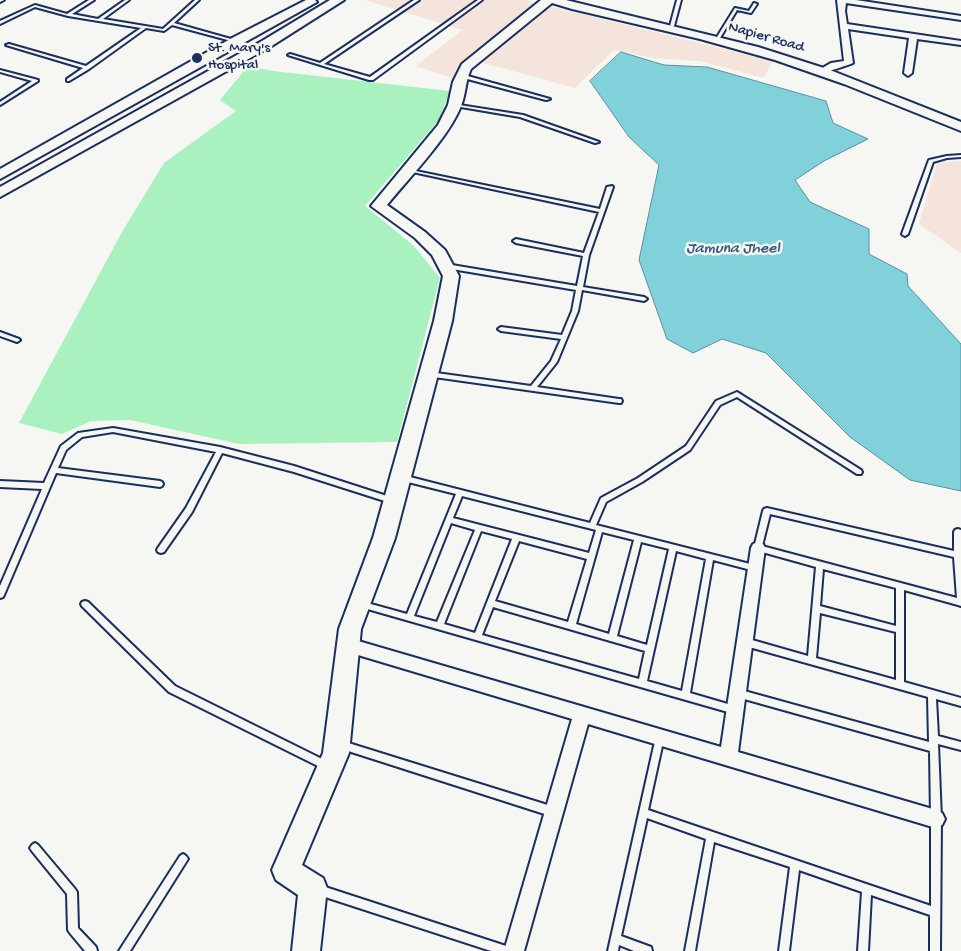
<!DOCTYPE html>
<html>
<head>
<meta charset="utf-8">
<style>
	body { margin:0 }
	canvas { display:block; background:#f6f6f2 }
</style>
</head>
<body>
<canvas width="961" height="951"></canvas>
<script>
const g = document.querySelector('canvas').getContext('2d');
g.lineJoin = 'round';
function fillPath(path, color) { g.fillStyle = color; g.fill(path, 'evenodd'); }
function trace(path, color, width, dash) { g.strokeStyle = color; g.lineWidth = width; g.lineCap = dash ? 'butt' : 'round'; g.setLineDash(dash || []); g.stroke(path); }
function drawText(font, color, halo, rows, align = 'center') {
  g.font = font + ' "Gochi Hand",sans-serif'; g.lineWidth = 5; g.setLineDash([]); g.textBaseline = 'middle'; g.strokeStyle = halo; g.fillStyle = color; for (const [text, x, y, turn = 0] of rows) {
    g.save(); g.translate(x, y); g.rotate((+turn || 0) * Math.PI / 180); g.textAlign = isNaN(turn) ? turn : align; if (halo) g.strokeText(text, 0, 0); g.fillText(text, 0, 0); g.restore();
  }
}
fillPath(new Path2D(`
	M365 0H524L773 61 764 78 699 61 652 58 614 50 575 88 480 62 455 79 416 66 462 30Z
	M961 161V253L919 224 937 163Z`), '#f5e4dc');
fillPath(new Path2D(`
	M248 66 273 71 450 91 439 120 365 206 414 246 440 278 397 442 239 444 130 420 91 421 62 434 19 423 122 232 164 163 236 111 220 100Z`), '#a9f1be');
const water = new Path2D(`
	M621 52 664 65 707 67 826 101 833 123 868 139 824 161 795 180 810 202 869 229V254L907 274 908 286 961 344V491L910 480 850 437 766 353 722 339 693 353 667 339 639 260 659 165 629 137 590 81Z`);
fillPath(water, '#80d1d9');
trace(water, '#5890a8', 1);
const lane = new Path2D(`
	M0 0H4L0 2Z
	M89 0H94L72 14 98 19 125 0H129L103 19 163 29 195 0H199L174 23 238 41 235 42 172 25 164 31 146 28 89 69 69 81H67V79L83 68 6 45 9 44 86 66 141 28 68 16 35 7 0 24V21L35 5 67 14Z
	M414 0H419L324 64 370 77 478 0H482L373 80H369L288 55 290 54 320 63Z
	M677 0H681L674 26 672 27 670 26Z
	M754 3 757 4 751 13 737 10 720 38H718L717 37 735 8 749 11Z
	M0 70 38 80V81L0 105V102L32 81 0 72Z
	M460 75H464L550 99 546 100 460 77Z
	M453 104 523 115 599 142 595 143 520 117 455 106 453 105Z
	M961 155V157L947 158 933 162 908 234 905 236 903 235 902 234 929 160 947 156Z
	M406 169 600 209 607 187 612 186 613 187 589 255 583 287 644 297 647 299 644 301 582 290 578 311 557 362 537 387 619 399H621L622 401 621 403H619L427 376 426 374 429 372 531 386 551 361 561 339 501 331 498 329 501 327 562 335 572 311 576 290 446 268 443 266 446 264 577 286 583 256 516 243 513 241 516 239 584 253 599 212 408 171H406Z
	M0 332 19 339 20 340 17 342 0 336Z
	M737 392 861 470 862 472 861 474H857L737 397 720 405 690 450 642 482 606 502 596 525 758 566 759 568 758 570 755 571 713 560 690 693 738 707 739 710 738 713 735 714 357 606 356 604 357 602 360 601 407 614 456 494 400 480 399 478 400 476 402 475 590 523 601 498 638 478 686 446 716 401ZM462 496 596 530 589 553 453 518ZM451 523 475 530 437 622 414 616ZM481 531 512 539 475 633 444 624ZM602 532 634 540 609 634 576 624ZM519 541 587 559 568 622 495 601ZM641 542 669 549 647 645 617 636ZM676 551 706 559 682 691 647 681ZM493 607 645 651 639 679 482 635Z
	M113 428 220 447 294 466 393 498 395 500 393 502 391 503 294 472 222 453 192 512 164 552 161 553 158 552 157 550 158 548 186 508 216 452 113 432 82 437 66 450 58 468 160 481 162 482 163 484 162 486 160 487 56 473 4 595 3 597 0 598V586L42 489 0 487V481L44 483 61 446 78 433Z
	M767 508 954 551V532L955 530 958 529 961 530V606L958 605 904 590V682L961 698V706L936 699 938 736 961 742V750L938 744 941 819 940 951H930V915L871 895 868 951H858L862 892 799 870 789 951H779L790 867 714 842 695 951H685L706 839 647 818 621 936 651 947 652 951H634L619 945 618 951H608L656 737 657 734 660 733 663 734 664 737 648 810 931 906V819L930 751 737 697 734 696 733 693 734 690 737 689 929 742 928 697 742 645 741 642 742 639 745 638 808 656 816 567 755 550 754 548 763 511 764 509ZM770 514 954 557 957 598 762 546ZM823 569 896 588V626L820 606ZM820 613 896 632V680L816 658Z
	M85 601 88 602 175 686 330 763 331 766 330 769 327 770 324 769 169 692 82 606 81 604 82 602Z
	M342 741 554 807 557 809 559 812 557 815 554 817 342 749 339 748 338 745 339 742Z
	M35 843 38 845 75 889 77 892 78 928 96 947 97 951H85L70 933 68 930 67 894 32 851 30 848 32 845Z
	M183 854 186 856 188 859 186 862 130 951H119L180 856Z
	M319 885 506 946 510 947 511 951H491L319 895 316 893 314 890 316 887Z`);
const street = new Path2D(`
	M837 0H856L961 16V20L846 3 845 11 847 24 961 41V45L917 39 912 73 908 76 904 73 909 38 848 29 853 63C851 64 821 74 819 74V70L831 63 844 61Z
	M758 542 763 544 765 548 738 752 936 810 942 813 945 819 942 825 936 828 588 724 524 951H504L572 719 348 652 342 650 340 645 342 640 348 638 721 747 751 548 753 544Z`);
const secondary = new Path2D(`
	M306 0H315L317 2 0 179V169L232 38Z
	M330 0H344L270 47 0 197V187L262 41Z
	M541 0H566L758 47 830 70 961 122V131L844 84 775 60 700 39 572 9 552 3 471 69C465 82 466 94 461 106 449 137 408 179 387 205L425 232 445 250 459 276 452 321 395 538 361 629 349 753 302 865 323 878 327 888 320 951H292L298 895 276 880 272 870 323 753 339 629 373 538 434 321 443 276 432 255 415 238 371 206 438 125 448 105 453 82 462 64Z`);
trace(lane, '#1b2f5e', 4);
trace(street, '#1b2f5e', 4);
trace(secondary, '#1b2f5e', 4);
fillPath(lane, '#f6f6f2');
fillPath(street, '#f6f6f2');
fillPath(secondary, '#f6f6f2');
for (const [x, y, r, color] of [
	[197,58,6,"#1b2f5e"]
]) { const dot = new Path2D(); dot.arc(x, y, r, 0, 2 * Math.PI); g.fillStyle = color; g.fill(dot); trace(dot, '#f6f6f2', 2); }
drawText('15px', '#1b2f5e', '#f6f6f2', [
	["Napier Road",766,38,16]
]);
drawText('15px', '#1b2f5e', '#f6f6f2', [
	["St. Mary's",208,49],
	["Hospital",208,66]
], 'left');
drawText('italic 16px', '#34587d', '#f6f6f2', [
	["Jamuna Jheel",733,250]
]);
</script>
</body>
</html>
